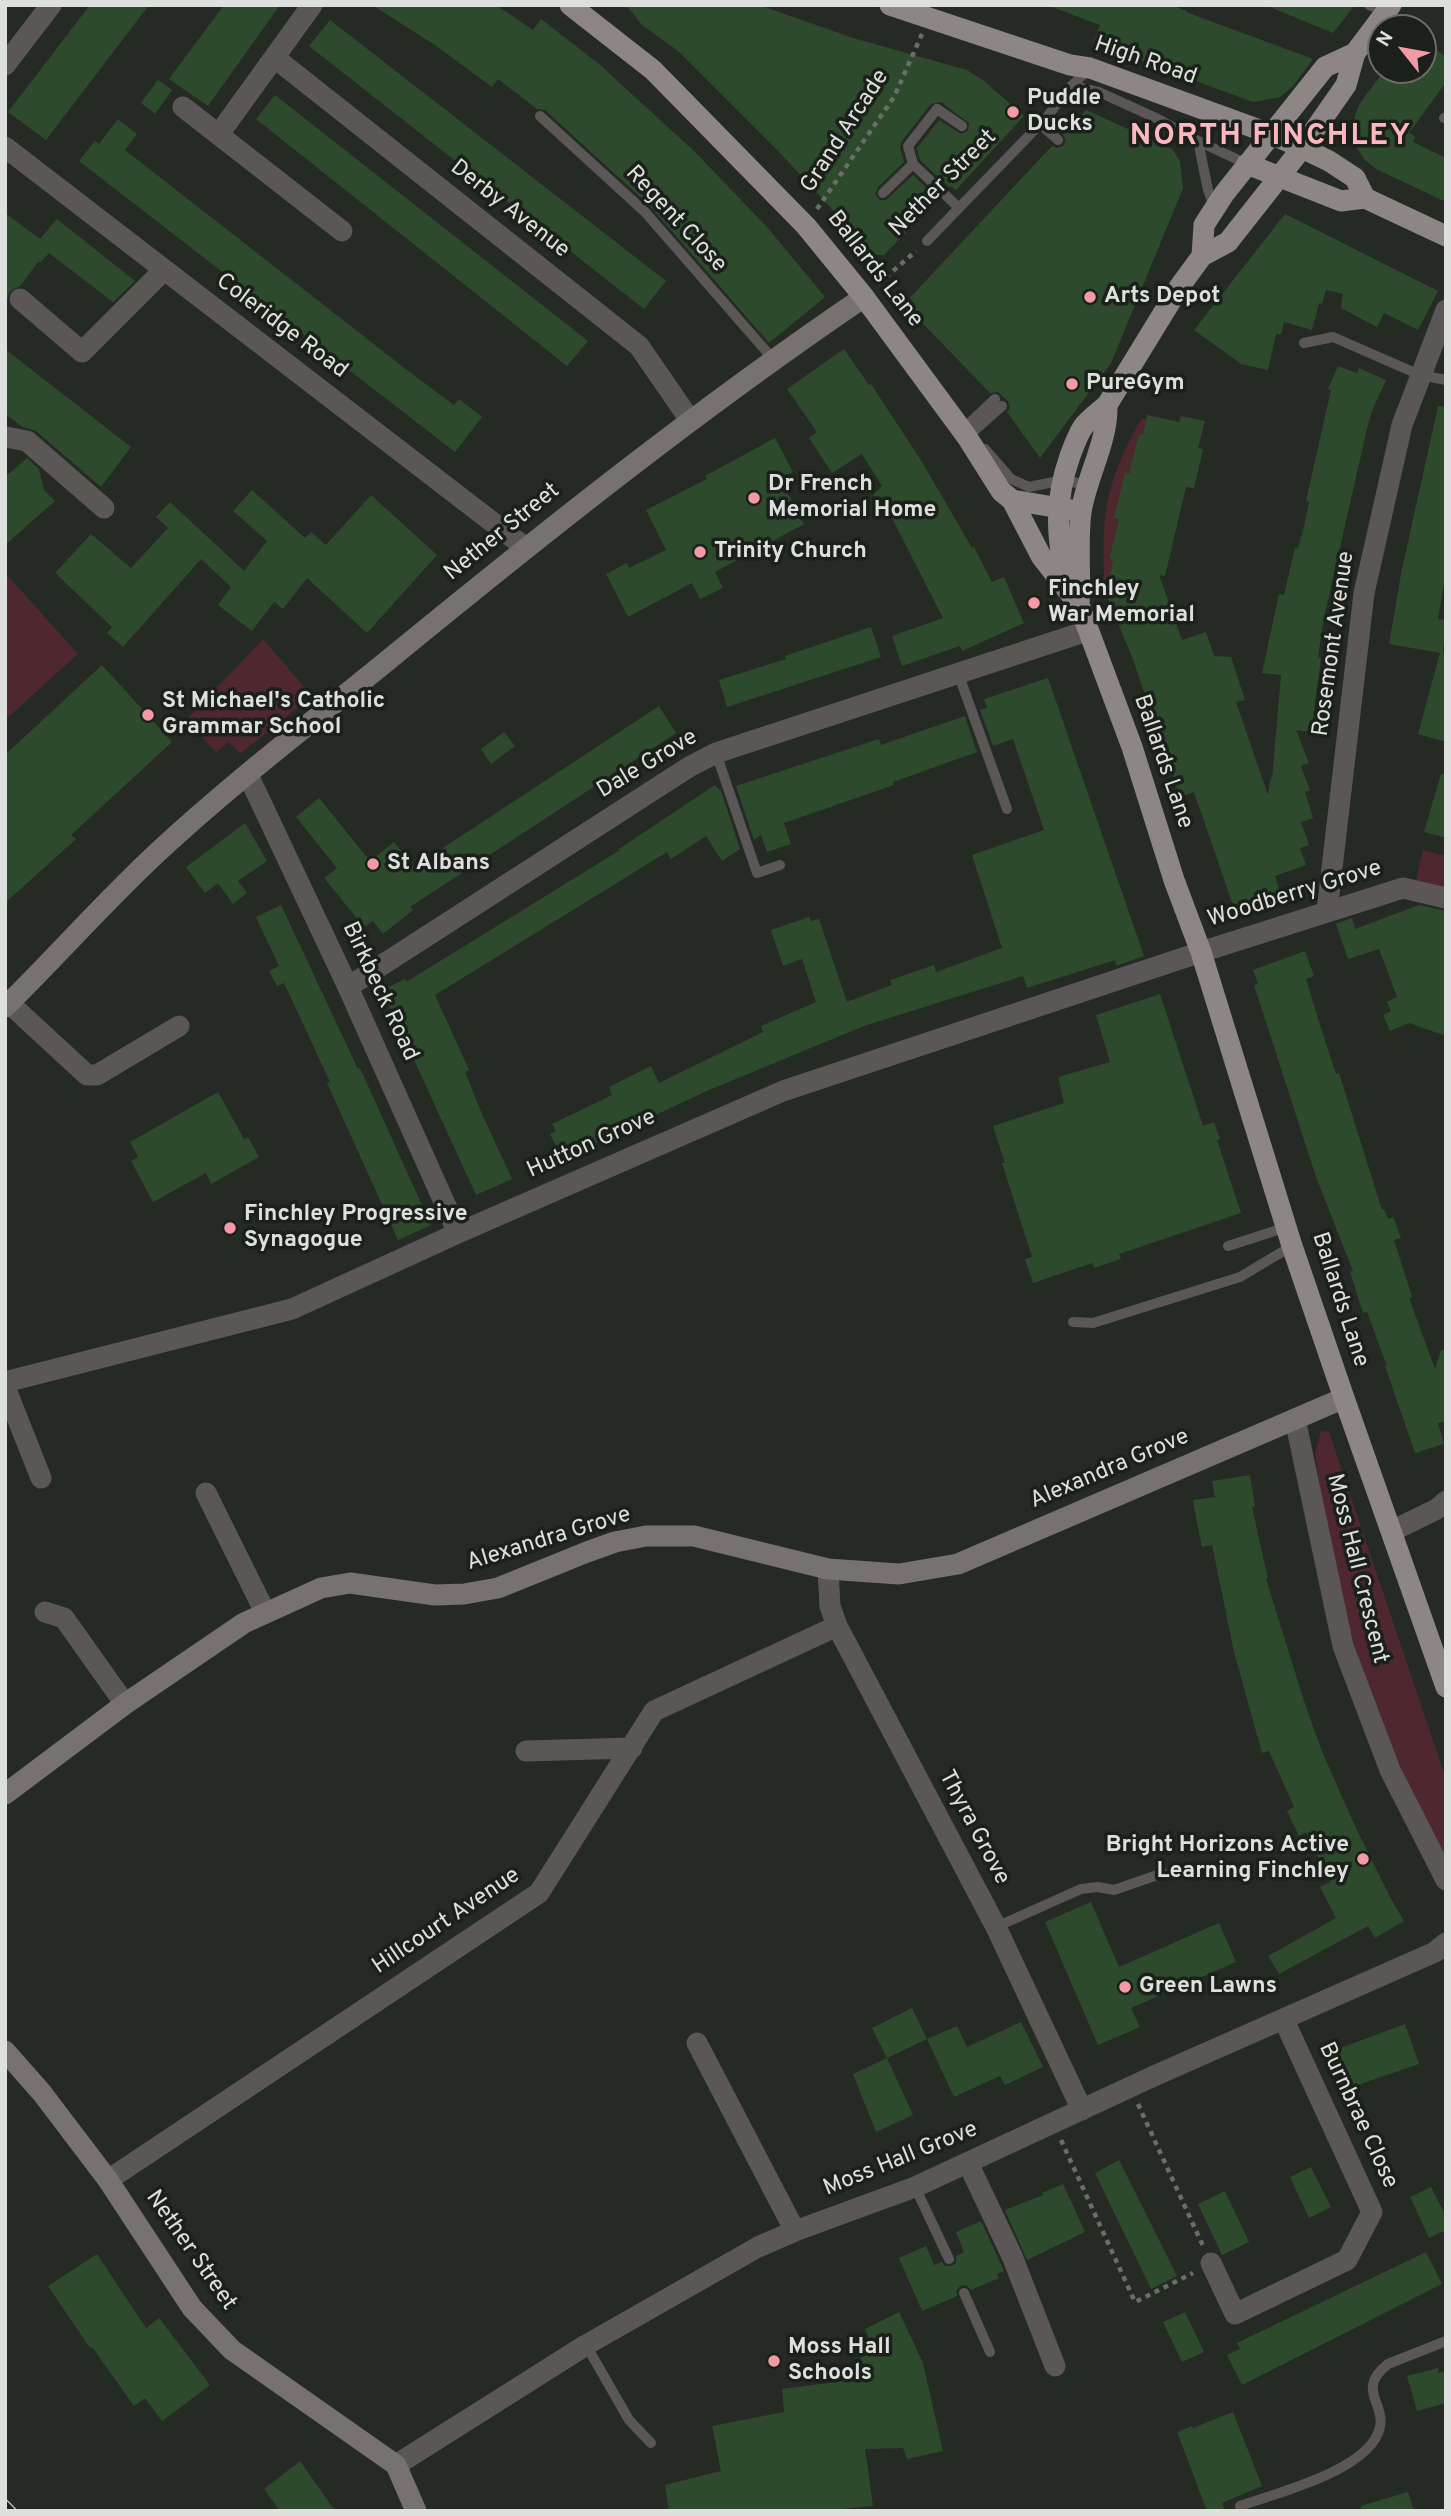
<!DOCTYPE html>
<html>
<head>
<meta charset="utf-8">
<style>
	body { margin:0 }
	#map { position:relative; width:1451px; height:2516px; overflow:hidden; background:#252a25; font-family:Overpass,sans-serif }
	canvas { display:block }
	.frame { position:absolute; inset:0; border:7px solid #dde0dc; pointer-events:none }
	.north { position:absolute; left:1367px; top:14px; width:70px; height:70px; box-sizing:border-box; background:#1b201b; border:2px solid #696d68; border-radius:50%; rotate:301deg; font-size:19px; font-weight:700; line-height:28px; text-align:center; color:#dde0dc }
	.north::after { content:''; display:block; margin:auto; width:24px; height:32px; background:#f39aa7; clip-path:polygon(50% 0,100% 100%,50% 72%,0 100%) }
</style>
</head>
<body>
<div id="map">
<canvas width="1451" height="2516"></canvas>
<div class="frame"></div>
<div class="north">N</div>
</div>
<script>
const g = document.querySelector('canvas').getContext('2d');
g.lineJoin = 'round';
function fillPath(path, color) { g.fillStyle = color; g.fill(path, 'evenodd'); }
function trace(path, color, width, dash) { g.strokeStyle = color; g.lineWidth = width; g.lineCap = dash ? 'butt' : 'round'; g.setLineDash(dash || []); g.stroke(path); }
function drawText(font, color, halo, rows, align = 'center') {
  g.font = font + ' Overpass,sans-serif'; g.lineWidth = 7; g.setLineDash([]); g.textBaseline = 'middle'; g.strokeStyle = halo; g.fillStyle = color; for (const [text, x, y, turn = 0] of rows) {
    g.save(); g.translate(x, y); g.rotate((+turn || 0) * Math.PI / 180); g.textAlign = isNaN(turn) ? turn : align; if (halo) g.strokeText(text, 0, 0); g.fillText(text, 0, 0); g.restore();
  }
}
fillPath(new Path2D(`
	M1142 418 1146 419 1143 435 1139 434 1129 474H1125L1115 518 1119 519 1109 559 1113 560 1108 599 1105 591C1101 515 1104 485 1142 418Z
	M8 576 78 654 5 720V578Z
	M263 639 312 696 240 754 229 742 216 752 186 720Z
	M1423 850 1446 856V888L1416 881Z
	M1321 1431 1329 1432 1446 1779V1857L1434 1838 1377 1721 1349 1626 1324 1512 1315 1454Z`), '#4e282e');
fillPath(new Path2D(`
	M90 5H149L46 140 8 112Z
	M224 5H280L208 106 169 79Z
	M372 5H496L533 30 541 19 599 64 695 152 767 227 825 297 769 343 651 207 545 110 537 109 498 79 492 87 435 45Z
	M626 5H759L853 38 967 70 984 81 1024 116 956 190 950 186 949 187 920 160 917 148 939 120 961 134 968 131 969 123 941 102 931 104 901 142 900 148 904 162 878 187 875 194 880 200H886L913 175 938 199 884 255H874L782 155 678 51 642 25Z
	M1052 5H1172L1186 11V12L1313 59 1293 86 1280 97 1253 102 1093 43 1100 25 1052 7Z
	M1265 5H1355L1333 33Z
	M330 20 666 281 644 309 309 46Z
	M1423 40 1446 57V82L1409 133 1415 136 1413 142 1446 158V202L1376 169 1365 160 1356 147 1353 132 1355 116 1360 103 1385 70H1423Z
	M158 80 172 90 155 114 141 103Z
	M275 95 588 341 567 366 256 119Z
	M1086 110 1172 149 1180 161 1183 188 1111 363 1040 458 1007 412 1010 408 1008 401 998 392 990 393 904 304 1052 146 1057 148 1063 146 1066 141 1063 134Z
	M118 119 137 134 125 150 407 370 454 405 459 399 482 417 455 452 79 161 95 141 99 144Z
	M5 213 40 239 57 219 135 281 113 302 49 253 40 263 38 262 20 286 10 291 5 305Z
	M1285 214 1438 291 1418 330 1384 313 1377 327 1341 308 1343 294 1326 290 1322 304 1319 303 1312 330 1284 322 1281 335 1276 334 1268 370 1241 364 1194 330Z
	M5 349 131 447 101 487 36 431 23 427 5 414Z
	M844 349 869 385 871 384 922 462 972 548 974 547 992 582 1004 577 1024 623 962 651 960 646 902 666 892 636 943 618 892 518 888 520 873 495 882 486 862 454 832 473 809 438 817 432 787 389Z
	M1338 366 1357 373 1359 368 1386 380 1372 411 1367 429 1323 622 1318 658H1321L1311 732 1296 730 1309 763 1301 766 1310 790 1305 792 1313 818 1301 822 1309 845 1300 848 1306 865 1275 876 1282 898 1236 914 1194 792 1180 797 1132 657 1106 594 1113 560 1109 559 1119 519 1114 518 1125 473 1129 474 1139 434 1143 435 1147 415 1179 422 1181 416 1205 421 1198 448 1203 449 1194 488 1186 487 1165 576 1159 575 1182 640 1206 632 1214 656 1231 657 1245 700 1236 702 1268 795 1271 775 1272 780 1281 675 1262 673 1279 594 1284 595 1295 548 1298 549 1304 526 1309 502 1306 501 1331 390 1328 389Z
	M1438 406 1446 407V571L1438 619 1446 620 1443 652 1446 653V742L1418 734 1440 653 1389 644 1401 574Z
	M775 438 793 472 780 479 804 524 715 572 723 588 700 599 692 583 628 617 606 574 627 563 629 568 666 550 646 510 707 479 705 476Z
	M27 458 39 469 44 490 55 501 5 545V477Z
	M252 490 305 538 311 532 326 545 371 495 437 555 367 633 307 578 283 609 274 602 252 631 218 605 231 587 201 559 123 647 107 633 112 627 55 573 91 534 131 568 168 528 156 517 170 502 244 571 267 541 233 511Z
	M871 627 881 657 727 707 719 680 786 659 785 656Z
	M102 665 172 742 71 835 76 839 5 903V755Z
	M1048 678 1144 956 1116 966 1115 960 1027 988 1023 976 864 1026 709 1090 562 1159 550 1134 556 1131 552 1124 612 1095 609 1087 651 1066 659 1083 763 1032 761 1026 816 1002 802 959 783 966 771 930 809 917 811 921 819 919 847 1002 892 985 890 980 934 965 936 972 1002 948 972 855 1044 830 1013 739 993 746 980 710 987 708 984 699Z
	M659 706 676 733 410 907 413 910 383 934 373 921 364 927 324 878 337 868 296 817 319 798 370 861 394 842 414 867Z
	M965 716 977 752 893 782 894 785 784 823 791 844 767 852 761 835 754 840 736 786 879 739 881 745Z
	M504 732 515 746 491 764 481 749Z
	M1441 774H1446V838L1424 832Z
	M715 785 721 791 740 849 722 861 706 836 671 859 667 852 435 995 469 1070 465 1072 482 1114 512 1179 476 1195 382 990 405 979 406 982 497 926 620 850 619 849Z
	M245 823 267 861 238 881 247 893 233 904 218 883 205 893 186 867Z
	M281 905 358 1069 360 1068 431 1225 398 1240 327 1083 330 1082 284 983 277 986 269 971 279 966 256 917Z
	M1419 905 1446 911V1036L1409 1023 1390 1031 1383 1015 1391 1011 1387 1002 1397 997 1379 949 1348 959 1336 924 1352 918 1355 929Z
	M1305 951 1314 976 1306 979 1320 1025 1336 1074 1339 1073 1382 1210 1384 1209 1388 1219 1393 1217 1401 1238 1394 1240 1412 1297 1409 1298 1435 1369 1441 1350H1446V1421L1438 1423 1444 1444 1415 1453 1385 1366H1387L1367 1312 1363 1313 1350 1272 1353 1271 1316 1177 1254 985 1258 984 1253 970Z
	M1160 994 1203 1126 1214 1122 1220 1139 1217 1140 1241 1213 1119 1254 1121 1259 1094 1268 1092 1263 1033 1283 1025 1259 1032 1257 1002 1163H1005L993 1126 1064 1103 1058 1077 1110 1062 1096 1015Z
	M218 1092 244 1139 248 1137 259 1157 211 1184 206 1173 153 1202 131 1161 138 1157 130 1142Z
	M1250 1475 1255 1506 1252 1507 1268 1579H1266L1304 1701 1321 1749 1353 1822 1390 1897 1404 1921 1375 1938 1368 1926 1279 1974 1268 1956 1336 1918 1320 1887 1330 1882 1306 1832 1299 1836 1287 1811 1294 1807 1269 1751 1262 1753 1234 1652 1212 1545 1202 1547 1195 1513 1193 1500 1215 1497 1212 1481Z
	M1091 1902 1119 1967 1219 1923 1236 1962 1131 2008 1140 2027 1098 2045 1045 1922Z
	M912 2008 927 2039 887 2058 872 2028Z
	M1021 2022 1043 2067 1005 2085 1000 2076 954 2097 927 2039 957 2026 967 2047Z
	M1405 2024 1419 2064 1343 2090 1330 2052Z
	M887 2058 913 2115 876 2132 853 2074Z
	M1119 2160 1177 2276 1151 2289 1095 2173Z
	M1311 2167 1331 2207 1309 2218 1290 2177Z
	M1063 2184 1085 2232 1027 2260 1005 2210 1043 2195 1042 2193Z
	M1431 2187 1446 2216V2230L1429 2238 1410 2197Z
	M1225 2191 1249 2242 1222 2255 1198 2204Z
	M981 2221 1004 2271 997 2274 999 2278 971 2290 966 2285 960 2286 956 2291 957 2296 922 2311 899 2258 926 2246 934 2265 942 2262 945 2266H952L956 2263V2256L964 2252 956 2232Z
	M1426 2252 1442 2284 1242 2385 1227 2355 1240 2349 1237 2343Z
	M97 2254 146 2328 159 2318 210 2385 162 2421 145 2398 134 2406 92 2347 90 2348 48 2286Z
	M899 2312 923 2363 943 2451 907 2459 903 2448 865 2449 873 2506 821 2511H669L665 2485 721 2471 712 2426 784 2412 782 2389 867 2378 860 2358 874 2350 865 2329Z
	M1185 2312 1204 2352 1182 2362 1163 2322Z
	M1438 2368 1439 2373 1446 2371V2403L1417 2411 1407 2376Z
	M1233 2412 1262 2486 1222 2503 1225 2511H1207L1177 2432 1192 2426 1193 2428Z
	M300 2461 335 2511H280L264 2489Z
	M1408 2492 1414 2511H1361V2506Z`), '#2d4b2c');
trace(new Path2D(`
	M817 209 894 97 922 34
	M878 284 916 251
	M1138 2104 1203 2246
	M1061 2140 1135 2302 1193 2273`), '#6a6e69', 4.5, [5, 5]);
trace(new Path2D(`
	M1369 5 1385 11
	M1066 91 1083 88 1099 92 1156 118 1198 141 1247 164
	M540 116 645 212 773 359
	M1444 118 1446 117
	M1040 124 1058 140
	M1198 141 1208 190 1215 209
	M913 164 959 208
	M883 193 913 164 908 146 937 109 962 126
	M927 241 1047 117 1066 91 1090 68
	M1304 343 1333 337 1420 375 1446 380
	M962 430 995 399
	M967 437 1002 406
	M985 449 1011 479 1029 487 1063 480 1087 485
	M958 673 1007 809
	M716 753 757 873 780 865
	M1228 1246 1287 1227
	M1073 1322 1093 1323 1240 1277 1292 1246
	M996 1927 1081 1889 1098 1887 1114 1890 1163 1873
	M915 2187 949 2259
	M964 2293 990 2352
	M586 2345 629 2420 651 2443
	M1240 2506C1277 2493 1371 2470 1380 2427 1385 2403 1356 2389 1388 2364L1446 2341`), '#5b5757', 10);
trace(new Path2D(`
	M275 58 639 346 690 420
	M5 65 51 5
	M183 107 342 231
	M219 134 312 5
	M5 147 526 548
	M20 299 82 352 164 270
	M6 437 27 441 104 508
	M248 775 348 987 458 1233
	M1327 911 1364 593 1402 425 1446 310
	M348 987 689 767 716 753 1087 631
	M9 1003 87 1075H97L179 1026
	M5 1382 292 1309 458 1233 783 1091 1201 952 1403 888 1446 898
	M5 1387 41 1478
	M1295 1419 1343 1646 1390 1770 1446 1880
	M206 1493 265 1612
	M1392 1531 1437 1509 1446 1501
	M828 1569 830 1606 837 1626 996 1927 1082 2110
	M45 1612 64 1618 125 1704
	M526 1751 632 1748
	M697 2043 795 2231
	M968 2163 1012 2256 1055 2366
	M108 2180 539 1893 654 1711 837 1626
	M1211 2263 1235 2314 1347 2260 1372 2212 1284 2020
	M396 2465 586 2345 758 2247 795 2231 915 2187 1154 2076 1435 1952 1446 1943`), '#5b5757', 21);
trace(new Path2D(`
	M5 1007C57 956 105 901 159 851 231 784 311 723 387 661 542 534 699 409 864 297
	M5 1794 125 1704 244 1623 321 1588 350 1583 435 1595 464 1594 498 1588 587 1552 615 1542 646 1536H694L828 1569 899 1574 958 1564 1344 1398
	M5 2051 42 2093 108 2180 192 2308 232 2350 396 2465 416 2511`), '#787172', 21);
trace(new Path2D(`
	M570 5 653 70 806 226 864 297 967 437 1001 491 1012 500 1041 556 1079 605 1132 747 1174 880 1201 952 1292 1246 1344 1398 1446 1687
	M890 5 1070 65 1090 68 1271 134 1302 148 1329 161 1355 178 1365 198
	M1247 164 1341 201 1365 198 1446 236
	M1202 256 1204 225 1224 194 1325 67 1355 53
	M1012 500 1072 510
	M1068 589C1057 541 1053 504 1070 456 1074 446 1077 436 1083 427 1090 418 1099 412 1107 405L1180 286 1202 256 1228 242 1302 148 1346 85 1355 53 1391 5
	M1079 605C1081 574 1077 542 1081 512 1087 475 1108 442 1107 405`), '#8d8586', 21);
const rail = new Path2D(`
	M5 2503 13 2511`);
trace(rail, '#b5b8b4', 8);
trace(rail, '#1b201b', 5, [16]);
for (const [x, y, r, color] of [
	[1013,112,7,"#f39aa7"],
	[1090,297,7,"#f39aa7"],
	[1072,384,7,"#f39aa7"],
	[754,498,7,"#f39aa7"],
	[700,552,7,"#f39aa7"],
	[1034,603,7,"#f39aa7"],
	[148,715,7,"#f39aa7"],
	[373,864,7,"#f39aa7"],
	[230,1228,7,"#f39aa7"],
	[1363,1859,7,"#f39aa7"],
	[1125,1987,7,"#f39aa7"],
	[774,2361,7,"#f39aa7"]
]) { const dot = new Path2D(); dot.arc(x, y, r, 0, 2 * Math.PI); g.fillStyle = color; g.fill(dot); trace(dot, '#1b201b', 2.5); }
drawText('23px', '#dde0dc', '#1b201b', [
	["High Road",1145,62,19],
	["Grand Arcade",846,132,-57],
	["Nether Street",944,184,-45],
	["Derby Avenue",509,210,38],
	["Regent Close",675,220,47],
	["Ballards Lane",874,270,52],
	["Coleridge Road",281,327,37],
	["Nether Street",503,533,-39],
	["Rosemont Avenue",1335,644,-82],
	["Ballards Lane",1162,762,71],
	["Dale Grove",648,765,-31],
	["Woodberry Grove",1295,895,-17],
	["Birkbeck Road",379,992,65],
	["Hutton Grove",592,1145,-24],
	["Ballards Lane",1339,1300,72],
	["Alexandra Grove",1110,1470,-23],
	["Alexandra Grove",549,1540,-17],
	["Moss Hall Crescent",1356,1569,76],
	["Thyra Grove",973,1828,62],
	["Hillcourt Avenue",447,1922,-34],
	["Burnbrae Close",1357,2116,65],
	["Moss Hall Grove",901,2160,-22],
	["Nether Street",190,2251,55]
]);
drawText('bold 23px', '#dde0dc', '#1b201b', [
	["Puddle",1027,99],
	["Ducks",1027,125],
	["Arts Depot",1104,297],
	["PureGym",1086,384],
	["Dr French",768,485],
	["Memorial Home",768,511],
	["Trinity Church",714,552],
	["Finchley",1048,590],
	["War Memorial",1048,616],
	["St Michael's Catholic",162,702],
	["Grammar School",162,728],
	["St Albans",387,864],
	["Finchley Progressive",244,1215],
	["Synagogue",244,1241],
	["Bright Horizons Active",1349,1846,"right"],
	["Learning Finchley",1349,1872,"right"],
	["Green Lawns",1139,1987],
	["Moss Hall",788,2348],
	["Schools",788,2374]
], 'left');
g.letterSpacing = '2px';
drawText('bold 30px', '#fcb8c1', '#1b201b', [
	["NORTH FINCHLEY",1271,138]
]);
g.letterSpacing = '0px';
</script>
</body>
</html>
